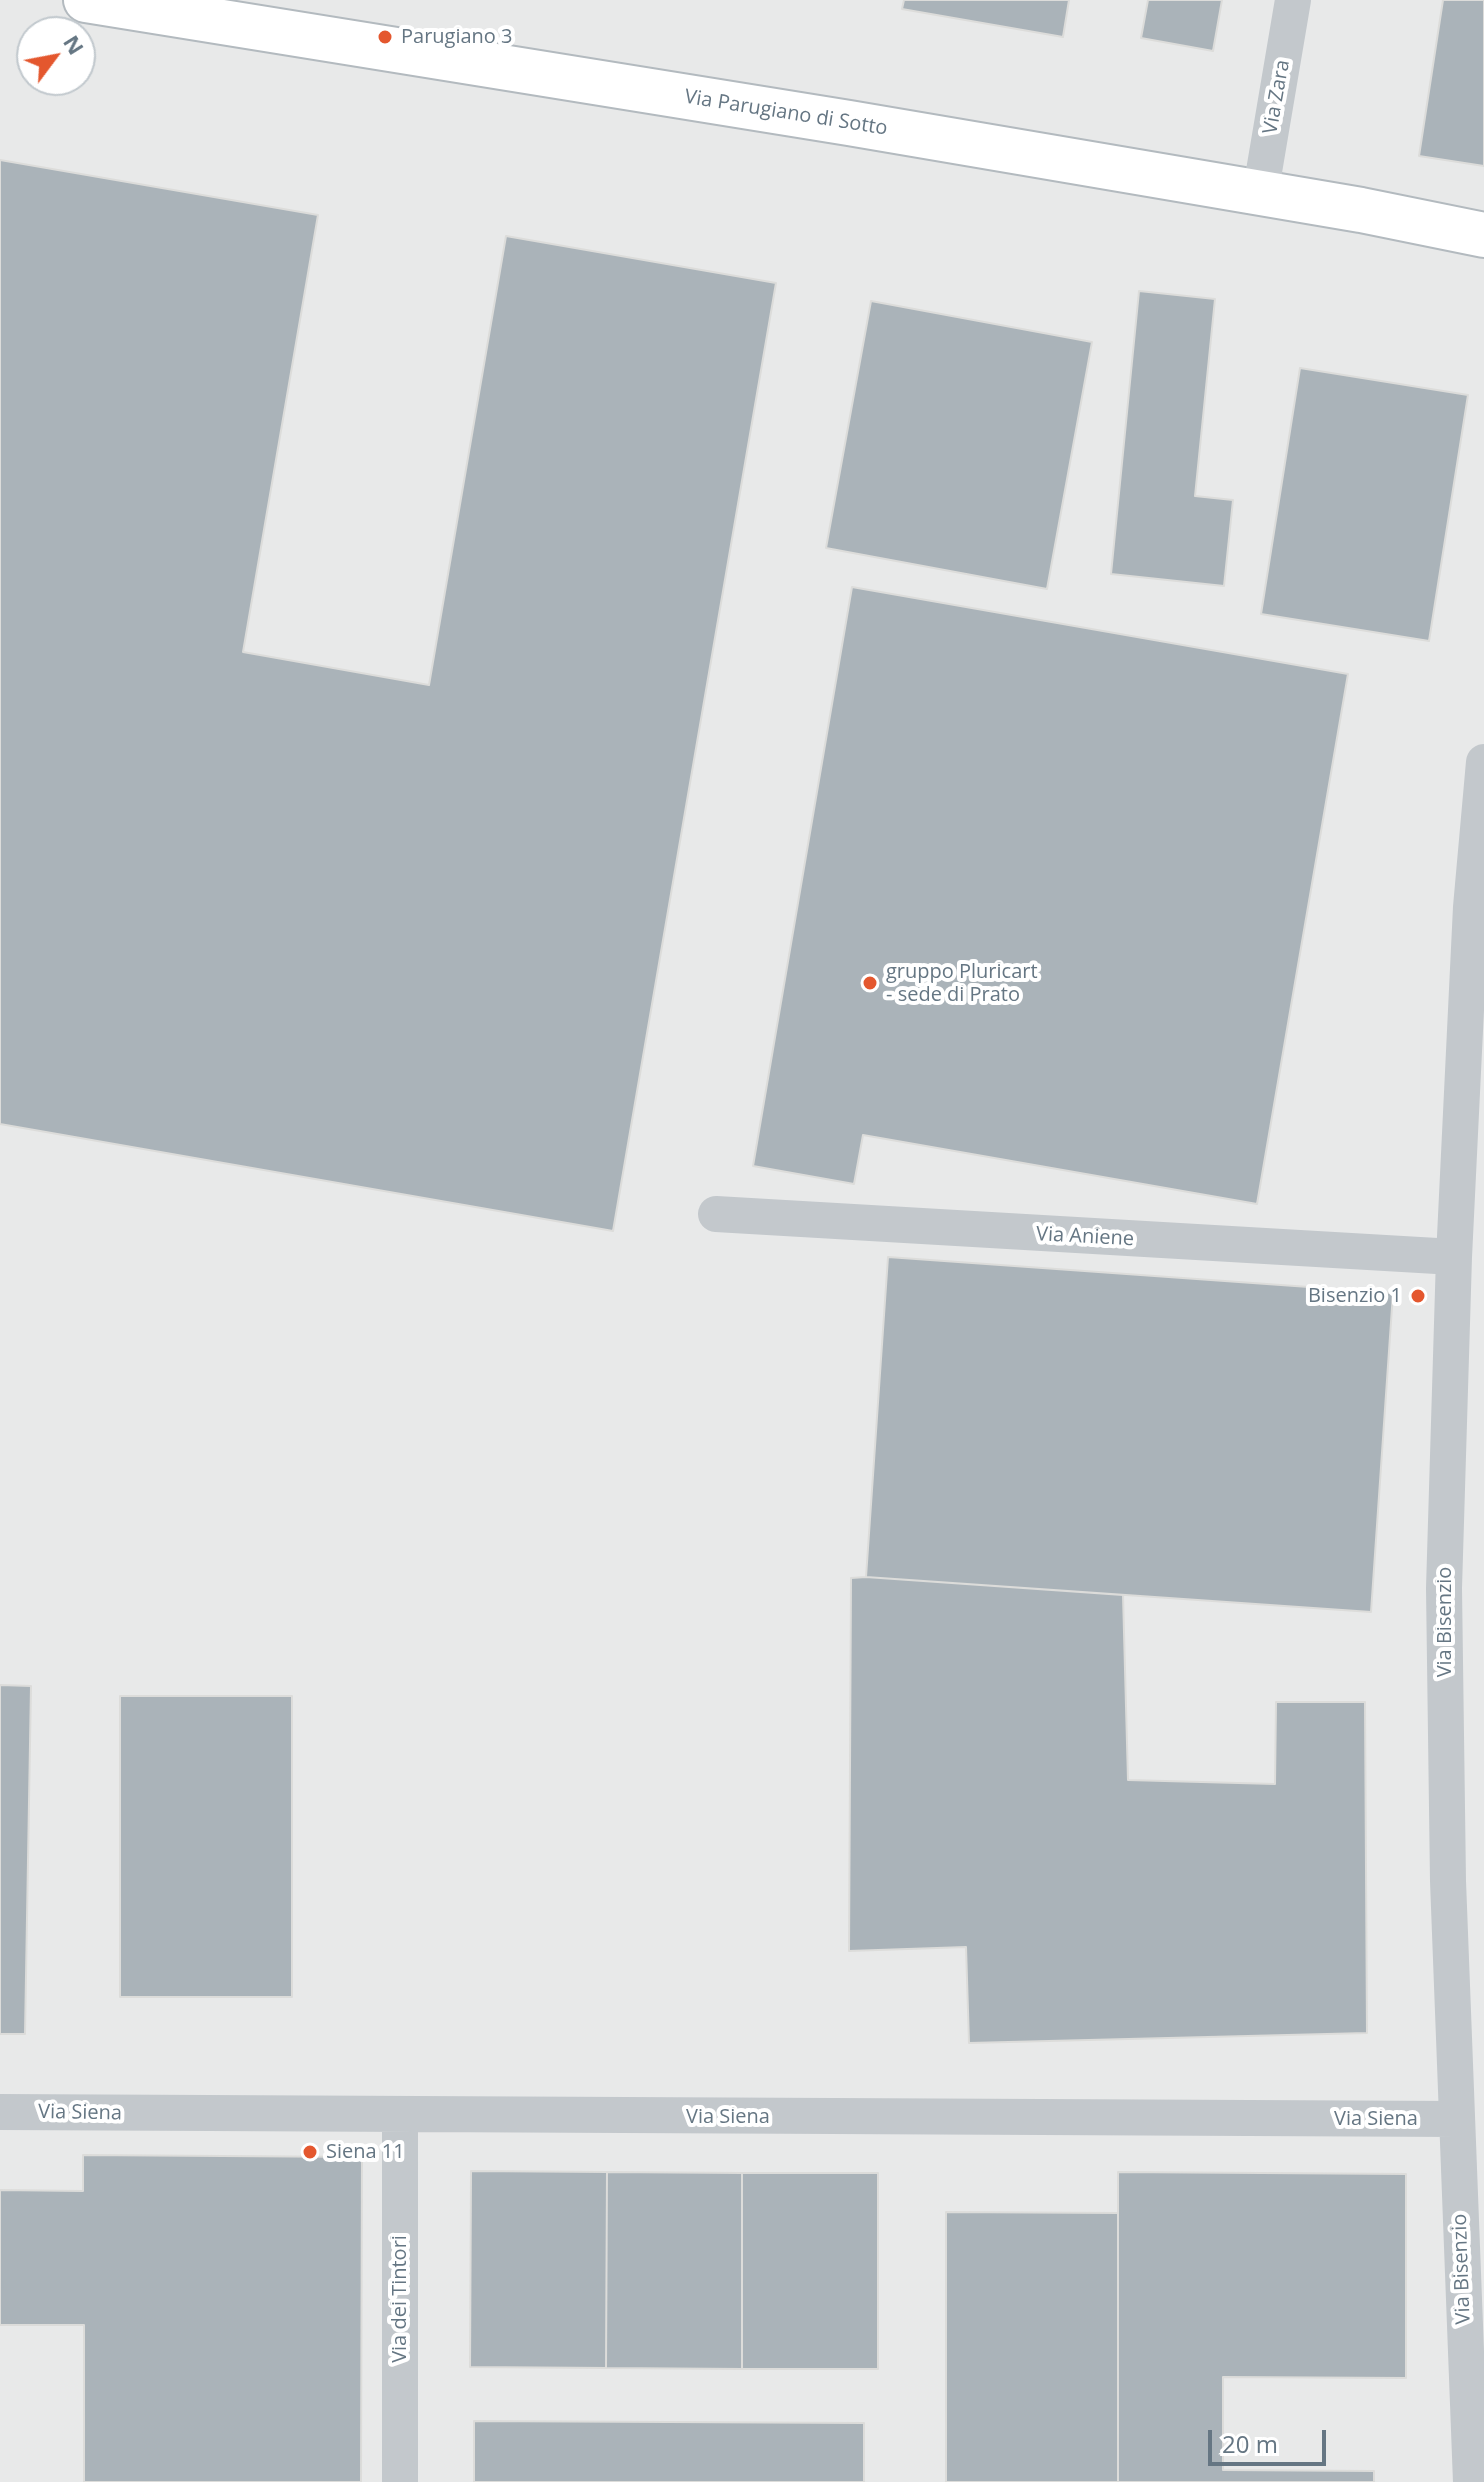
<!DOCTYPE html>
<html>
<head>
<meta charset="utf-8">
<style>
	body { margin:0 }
	#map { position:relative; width:1484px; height:2482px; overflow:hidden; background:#fafaf8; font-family:"Open Sans",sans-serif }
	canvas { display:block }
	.north { position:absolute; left:16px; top:16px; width:80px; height:80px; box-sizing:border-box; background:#fff; border:2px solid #c1c8cd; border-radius:50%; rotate:58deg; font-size:22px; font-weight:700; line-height:32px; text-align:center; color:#657683 }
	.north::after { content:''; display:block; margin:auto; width:28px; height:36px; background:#e4572e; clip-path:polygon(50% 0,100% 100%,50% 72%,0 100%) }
	.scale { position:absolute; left:1208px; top:2430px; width:118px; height:36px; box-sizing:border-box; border:4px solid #657683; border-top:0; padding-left:10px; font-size:24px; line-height:28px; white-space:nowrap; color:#657683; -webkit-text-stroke:6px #fff; paint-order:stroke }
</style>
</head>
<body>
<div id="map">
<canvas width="1484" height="2482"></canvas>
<div class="north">N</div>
<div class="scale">20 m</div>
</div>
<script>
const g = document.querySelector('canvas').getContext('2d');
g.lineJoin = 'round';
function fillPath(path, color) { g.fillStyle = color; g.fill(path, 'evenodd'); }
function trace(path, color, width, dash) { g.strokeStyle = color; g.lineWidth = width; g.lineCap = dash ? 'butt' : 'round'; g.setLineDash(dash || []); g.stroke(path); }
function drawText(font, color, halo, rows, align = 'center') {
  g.font = font + ' "Open Sans",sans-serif'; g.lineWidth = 8; g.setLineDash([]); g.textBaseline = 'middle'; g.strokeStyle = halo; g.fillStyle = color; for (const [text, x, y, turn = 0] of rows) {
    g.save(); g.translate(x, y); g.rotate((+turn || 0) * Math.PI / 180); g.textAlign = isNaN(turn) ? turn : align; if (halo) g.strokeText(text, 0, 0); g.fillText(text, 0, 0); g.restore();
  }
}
fillPath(new Path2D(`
	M0 0H1484V2482H0ZM32 32H80V80H32Z`), '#e8e9e9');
const building = new Path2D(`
	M904 0H1069L1063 37 902 9Z
	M1148 0H1222L1213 51 1141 38Z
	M1443 0H1484V166L1419 156Z
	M0 160 318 215 243 652 429 685 506 236 776 283 613 1231 0 1124Z
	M1139 291 1215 299 1195 496 1233 500 1224 586 1111 574Z
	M871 301 1092 342 1047 589 826 548Z
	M1300 368 1468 395 1429 641 1261 614Z
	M852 587 1348 674 1257 1204 863 1135 854 1184 753 1166Z
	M888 1257 1393 1293 1371 1612 866 1577Z
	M866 1577 1123 1595 1128 1780 1275 1784 1276 1702H1365L1367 2033 969 2043 966 1947 849 1951 851 1578Z
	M0 1685 31 1686 25 2034H0Z
	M120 1696H292V1997H120Z
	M83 2155 362 2157 361 2482H84V2325H0V2190L83 2191Z
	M471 2171 607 2172 606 2368 470 2367Z
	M607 2172 742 2173V2369L606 2368Z
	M1118 2172 1406 2174V2378L1223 2377V2470L1374 2471V2482H1118Z
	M742 2173H878V2369H742Z
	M946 2212 1118 2213V2482H946Z
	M474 2421 864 2423V2482H474Z`);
fillPath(building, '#aab3b9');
trace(building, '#dcdcda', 2);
const secondary = new Path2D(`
	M86 0 849 123 1361 210 1484 235`);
trace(secondary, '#b3babf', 48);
trace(new Path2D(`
	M1260 195 1293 0
	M716 1214 1454 1257
	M0 2112 1457 2119
	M400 2482V2116
	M1471 2482 1448 1881 1444 1588 1454 1257 1471 907 1484 762`), '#c3c8cc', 36);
trace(secondary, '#fff', 44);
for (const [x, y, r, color] of [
	[385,37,8,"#e4572e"],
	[870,983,8,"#e4572e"],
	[1418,1296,8,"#e4572e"],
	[310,2152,8,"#e4572e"]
]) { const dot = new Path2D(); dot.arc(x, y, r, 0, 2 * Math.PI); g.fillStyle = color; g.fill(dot); trace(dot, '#fff', 3); }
drawText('20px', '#657683', '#fff', [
	["Parugiano 3",401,37],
	["gruppo Pluricart",886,972],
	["- sede di Prato",886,995],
	["Bisenzio 1",1402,1296,"right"],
	["Siena 11",326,2152]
], 'left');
drawText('20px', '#657683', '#fff', [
	["Via Zara",1277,97,-80],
	["Via Parugiano di Sotto",786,113,9],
	["Via Aniene",1085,1237,3],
	["Via Bisenzio",1445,1622,-90],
	["Via Siena",80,2113,1],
	["Via Siena",728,2117],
	["Via Siena",1376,2119],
	["Via Bisenzio",1462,2269,-92],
	["Via dei Tintori",400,2299,-90]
]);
</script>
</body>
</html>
